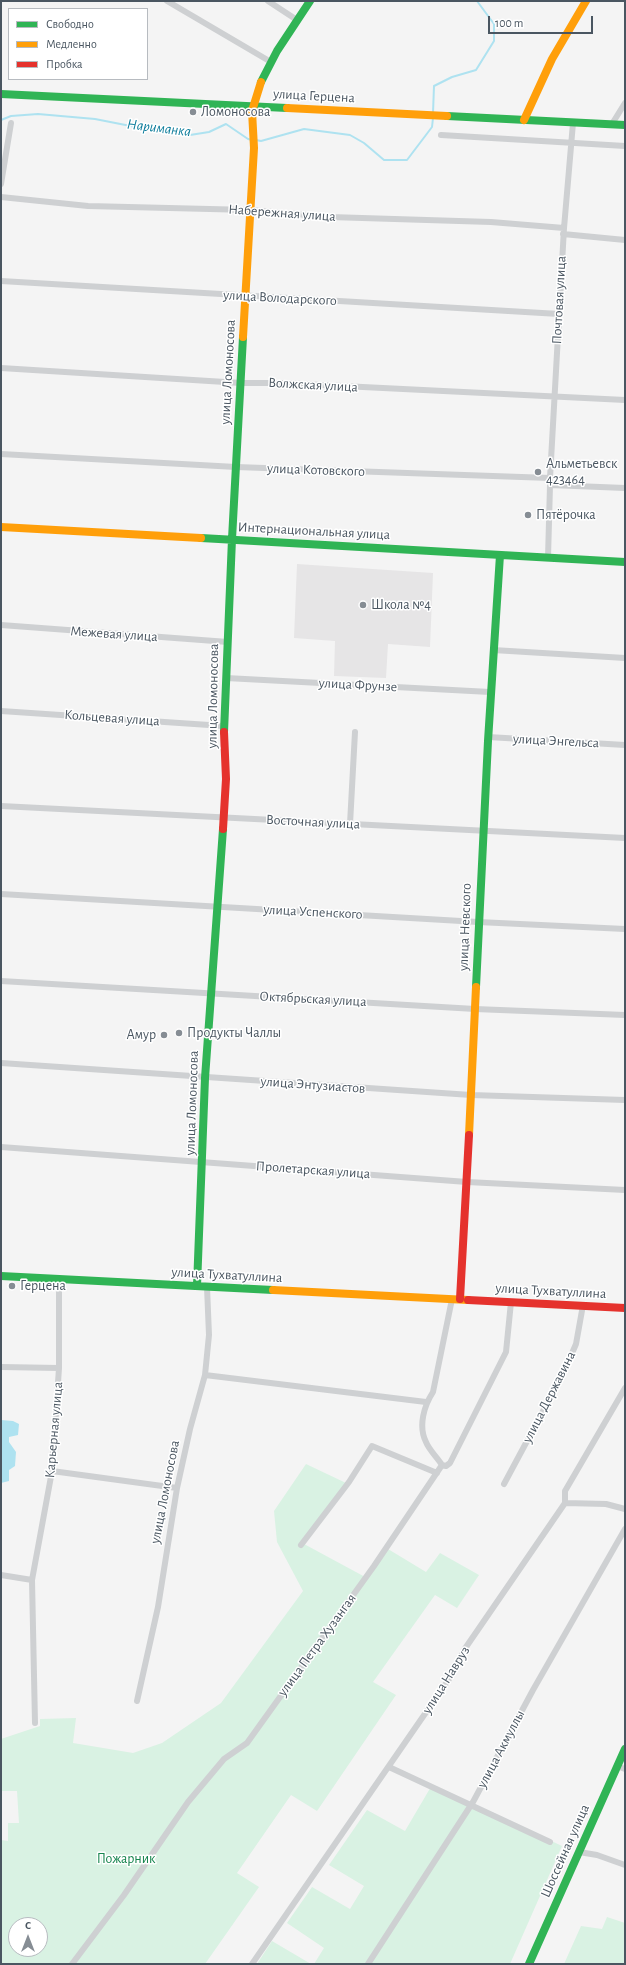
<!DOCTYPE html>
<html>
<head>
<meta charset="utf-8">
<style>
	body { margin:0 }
	#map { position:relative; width:626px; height:1965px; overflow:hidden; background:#f4f4f4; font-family:"Alegreya Sans",sans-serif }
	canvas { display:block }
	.frame { position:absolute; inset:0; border:2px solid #4a5661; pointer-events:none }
	.legend { position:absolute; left:8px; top:8px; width:140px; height:72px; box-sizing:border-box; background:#fff; border:1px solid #b7bbc0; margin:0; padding:5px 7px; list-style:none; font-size:12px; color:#4a5661 }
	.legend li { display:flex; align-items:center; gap:8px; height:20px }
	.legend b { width:20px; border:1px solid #b7bbc0 }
	.north { position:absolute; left:8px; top:1917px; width:40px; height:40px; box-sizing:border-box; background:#fff; border:1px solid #b7bbc0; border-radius:50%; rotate:0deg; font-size:11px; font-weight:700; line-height:16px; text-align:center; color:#4a5661 }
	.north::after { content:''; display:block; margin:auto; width:14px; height:18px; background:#868d94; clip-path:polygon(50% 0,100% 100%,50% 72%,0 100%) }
	.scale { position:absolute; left:488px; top:16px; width:105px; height:18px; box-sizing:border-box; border:2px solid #4a5661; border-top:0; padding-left:5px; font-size:12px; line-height:14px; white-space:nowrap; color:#4a5661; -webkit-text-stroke:3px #fff; paint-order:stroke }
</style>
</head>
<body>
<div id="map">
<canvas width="626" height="1965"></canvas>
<div class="frame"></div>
<ul class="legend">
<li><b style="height:5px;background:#30b455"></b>Свободно</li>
<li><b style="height:5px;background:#ff9f0a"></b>Медленно</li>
<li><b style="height:5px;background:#e5322d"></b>Пробка</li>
</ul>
<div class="north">С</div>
<div class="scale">100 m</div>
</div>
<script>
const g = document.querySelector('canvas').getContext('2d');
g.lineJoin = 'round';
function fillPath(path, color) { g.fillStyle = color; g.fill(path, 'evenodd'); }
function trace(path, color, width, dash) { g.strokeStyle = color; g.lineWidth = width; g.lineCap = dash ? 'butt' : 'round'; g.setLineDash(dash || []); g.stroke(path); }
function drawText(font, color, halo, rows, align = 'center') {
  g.font = font + ' "Alegreya Sans",sans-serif'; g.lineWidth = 3; g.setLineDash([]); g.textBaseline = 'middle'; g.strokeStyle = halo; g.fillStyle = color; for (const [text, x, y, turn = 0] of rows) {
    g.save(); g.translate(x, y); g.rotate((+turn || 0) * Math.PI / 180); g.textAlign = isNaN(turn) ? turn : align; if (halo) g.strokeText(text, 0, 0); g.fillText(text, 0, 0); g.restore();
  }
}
fillPath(new Path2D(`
	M297 564 433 573 430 647 388 644 386 678 334 676 335 641 294 638Z`), '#e6e5e6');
fillPath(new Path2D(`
	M306 1464 346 1483 304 1544 367 1578 388 1549 426 1572 440 1553 479 1575 457 1608 435 1595 373 1682 396 1695 317 1811 291 1795 237 1873 259 1887 205 1964H1V1840L8 1841V1823H19L17 1791H1V1739L40 1726V1719L76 1718 73 1743 133 1753 162 1743 221 1703 303 1591 277 1542 274 1511ZM16 1925H40V1949H16Z
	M432 1785 562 1846 510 1964H314L324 1948 287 1923 312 1887 350 1909 364 1886 329 1865 367 1810 405 1831Z
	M607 1917 625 1923V1964H564L581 1926 602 1929Z
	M272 1941 311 1964H257Z`), '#d9f2e3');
fillPath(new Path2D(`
	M1 1420 13 1421 19 1424 18 1435 9 1437V1442L16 1452 15 1466 9 1470V1481L1 1483Z`), '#aee2f0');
trace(new Path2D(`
	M433 113 434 86 452 77 476 70 494 41V24L477 1
	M1 120 11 116 38 114 95 119 156 131 190 135 209 132 226 124 248 139 252 140
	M256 140 261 141 304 129 350 135 364 143 384 160H407L432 127 433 118`), '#aee2f0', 2);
trace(new Path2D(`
	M167 1 271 62
	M268 1 297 20
	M612 124 625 103
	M441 135 625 146
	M1 184 11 123
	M1 197 88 206 250 210 330 217 491 222 564 228
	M563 234 625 240
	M1 281 559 314
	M1 368 241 383H282L625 400
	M1 454 236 467 550 478V485L625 488
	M550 478 564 228 573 123
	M548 558 550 485
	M1 625 228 642
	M493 650 625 658
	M226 678 490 692
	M1 711 224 726
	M488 737 625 745
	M1 806 625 838
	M350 824 355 732
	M1 894 478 922 625 929
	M1 981 475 1009 625 1015
	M1 1063 471 1095 625 1100
	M1 1147 467 1182 625 1190
	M1 1367 59 1368
	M205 1375 426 1402
	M442 1465 446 1466 450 1463 506 1352 511 1302
	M442 1465C437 1457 429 1450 426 1442 418 1426 424 1406 433 1392L452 1299
	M52 1471 177 1488
	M504 1484 564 1372 576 1344 583 1305
	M565 1503 606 1504 625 1509
	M301 1545 349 1482 372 1446 437 1473
	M1 1575 32 1580
	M137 1701 158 1607 177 1488 190 1429 205 1375 209 1335 207 1287
	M35 1723 32 1580 52 1471 59 1368V1279
	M617 1766 625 1769
	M389 1767 550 1842
	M579 1852 597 1855 625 1865
	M72 1964 124 1895 188 1802 224 1759 247 1743 374 1566 442 1465
	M252 1964 449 1679 464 1650 565 1503V1491L625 1388
	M368 1964 473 1802 533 1690 625 1529`), '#ced0d2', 6);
trace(new Path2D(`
	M261 82 277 51 310 1
	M1 94 287 108
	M447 116 625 125
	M201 538 625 562
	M224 732 232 539 243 337
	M476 987 488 741 500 555
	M1 1276 273 1290
	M197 1286 205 1078 223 829
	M529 1964 625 1749`), '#30b455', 8);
trace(new Path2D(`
	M287 108 447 116
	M524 120 552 59 586 1
	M243 337 254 148 252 111 261 82
	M1 527 201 538
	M469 1135 476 987
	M273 1290 468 1300`), '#ff9f0a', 8);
trace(new Path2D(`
	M223 829 226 779 224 732
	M460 1299 469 1135
	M468 1300 625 1308`), '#e5322d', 8);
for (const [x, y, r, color] of [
	[193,112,4,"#868d94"],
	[538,472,4,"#868d94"],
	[528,515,4,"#868d94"],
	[363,605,4,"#868d94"],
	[179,1033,4,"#868d94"],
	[164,1035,4,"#868d94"],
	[12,1286,4,"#868d94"]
]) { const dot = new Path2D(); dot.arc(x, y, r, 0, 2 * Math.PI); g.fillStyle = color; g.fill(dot); trace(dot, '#fff', 1.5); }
drawText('14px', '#4a5661', '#fff', [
	["улица Герцена",314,96,3],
	["Набережная улица",282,213,4],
	["улица Володарского",280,298,3],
	["Почтовая улица",559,300,-87],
	["улица Ломоносова",228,372,-87],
	["Волжская улица",313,385,3],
	["улица Котовского",316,470,2],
	["Интернациональная улица",314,531,3],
	["Межевая улица",114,634,4],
	["улица Фрунзе",358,685,3],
	["улица Ломоносова",213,696,-89],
	["Кольцевая улица",112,718,4],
	["улица Энгельса",556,741,3],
	["Восточная улица",313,822,3],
	["улица Успенского",313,912,3],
	["улица Невского",465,927,-88],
	["Октябрьская улица",313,999,3],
	["улица Энтузиастов",313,1085,4],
	["улица Ломоносова",192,1103,-88],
	["Пролетарская улица",313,1170,4],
	["улица Тухватуллина",227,1275,3],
	["улица Тухватуллина",551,1291,3],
	["улица Державина",549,1397,-63],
	["Карьерная улица",54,1430,-85],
	["улица Ломоносова",165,1492,-79],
	["улица Петра Хузангая",317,1645,-54],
	["улица Навруз",446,1680,-58],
	["улица Акмуллы",501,1749,-62],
	["Шоссейная улица",565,1851,-66]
]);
drawText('14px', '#4a5661', '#fff', [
	["Ломоносова",201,112],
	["Альметьевск",546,464],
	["423464",546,480],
	["Пятёрочка",536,515],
	["Школа №4",371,605],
	["Продукты Чаллы",187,1033],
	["Амур",156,1035,"right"],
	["Герцена",20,1286]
], 'left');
drawText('14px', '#17864f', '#fff', [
	["Пожарник",126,1859]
]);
drawText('italic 15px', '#0c7c9b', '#fff', [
	["Нариманка",159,128,7]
]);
</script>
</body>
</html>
